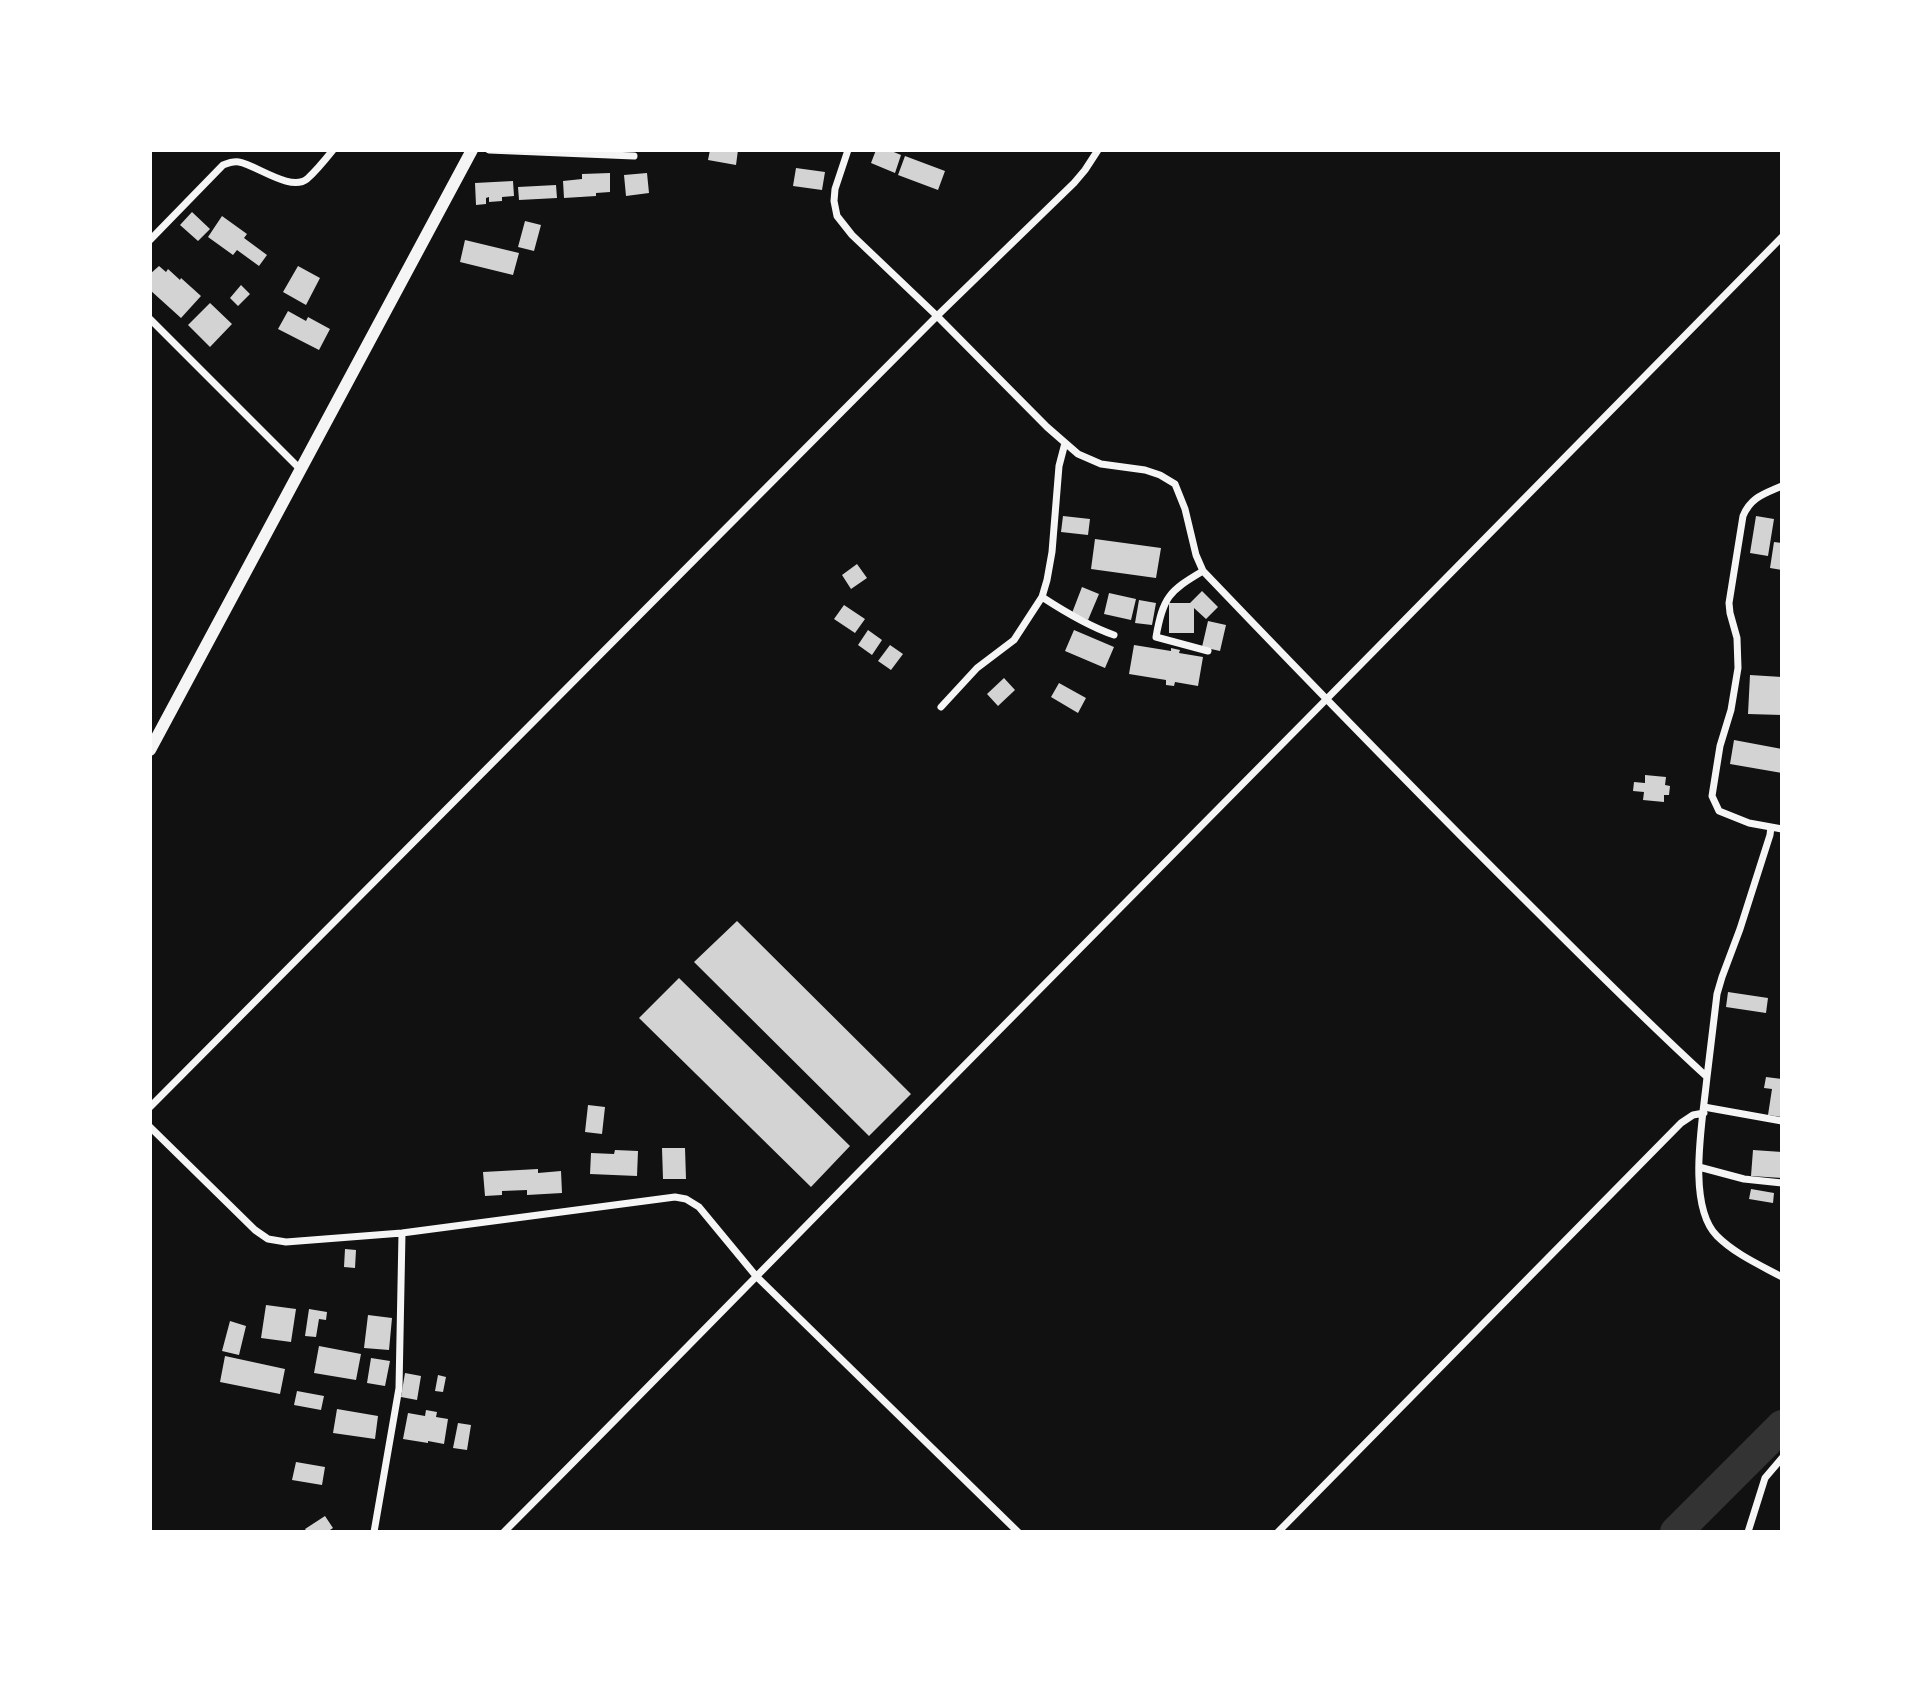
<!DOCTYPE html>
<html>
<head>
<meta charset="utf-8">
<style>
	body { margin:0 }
	#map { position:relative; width:1932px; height:1682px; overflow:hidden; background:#111; font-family:"Work Sans",sans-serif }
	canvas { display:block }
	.frame { position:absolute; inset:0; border:152px solid #fff; pointer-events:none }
</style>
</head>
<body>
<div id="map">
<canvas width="1932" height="1682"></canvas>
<div class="frame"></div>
</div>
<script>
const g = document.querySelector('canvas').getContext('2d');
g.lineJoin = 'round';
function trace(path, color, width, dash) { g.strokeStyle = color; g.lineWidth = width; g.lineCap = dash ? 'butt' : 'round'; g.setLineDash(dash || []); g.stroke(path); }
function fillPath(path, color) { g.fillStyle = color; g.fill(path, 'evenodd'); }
trace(new Path2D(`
	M1676 1532 1782 1426`), '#333', 32);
fillPath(new Path2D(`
	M710 150H738L736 165 708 160Z
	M876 150H889L901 155 895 173 871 163Z
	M905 156 945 171 938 190 898 175Z
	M796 168 825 172 822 190 793 186Z
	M610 173V192L596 193V196L564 198 563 181 582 179V174Z
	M647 173 649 193 626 196 624 175Z
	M513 181 514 196 502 197V201L489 202V197L486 198V204L476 205 475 183Z
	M556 185 557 198 519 200 518 187Z
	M192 212 210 229 198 241 180 225Z
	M222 216 247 234 244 238 267 255 259 266 237 250 233 255 208 237Z
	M525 221 541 225 534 251 518 247Z
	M465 240 519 253 513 275 460 262Z
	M159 266 166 272 168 269 180 280 181 278 201 296 181 318 150 290V274Z
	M298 266 320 278 306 305 283 292Z
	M241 285 250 294 238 306 230 298Z
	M210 303 232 324 210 347 188 325Z
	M288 311 306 321 308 317 330 329 319 350 278 329Z
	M1063 516 1090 519 1088 535 1061 532Z
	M1756 516 1774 519 1768 556 1750 553Z
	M1095 539 1161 548 1156 578 1091 569Z
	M1774 542 1782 543V570L1770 568Z
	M857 564 867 578 851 589 842 575Z
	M1082 587 1099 594 1088 620 1072 613Z
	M1202 591 1218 607 1206 619 1194 608V633H1169V603H1190Z
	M1109 593 1136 599 1131 620 1104 614Z
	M1139 600 1156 603 1152 625 1135 623Z
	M844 605 865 619 855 633 834 619Z
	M1208 621 1226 625 1220 651 1202 647Z
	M868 630 882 640 872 655 858 645Z
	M1074 630 1114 647 1105 668 1065 651Z
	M890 645 903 654 891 670 878 661Z
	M1134 645 1171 651V648L1180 650 1179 653 1203 657 1198 686 1175 682 1174 686 1166 685V680L1129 674Z
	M1750 675 1782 677V715L1748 714Z
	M1004 678 1015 690 998 706 987 694Z
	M1059 683 1086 698 1078 713 1051 697Z
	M1734 740 1782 749V773L1730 764Z
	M1645 775 1666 777 1665 785 1670 786 1669 795H1664V802L1643 800 1644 792 1633 791 1634 782 1645 783Z
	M737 921 911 1094 869 1136 694 962Z
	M679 978 850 1146 811 1187 639 1018Z
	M1728 992 1768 998 1766 1013 1726 1007Z
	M1766 1077 1782 1079V1117L1768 1115 1772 1089 1764 1088Z
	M588 1105 605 1107 602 1134 585 1132Z
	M662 1148H685L686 1179H663Z
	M615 1150 638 1151 637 1176 590 1174 591 1153 614 1154Z
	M1753 1150 1782 1152V1178L1751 1176Z
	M538 1169V1173L561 1171 562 1193 527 1195V1190L502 1191V1195L485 1196 483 1172Z
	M1751 1189 1774 1193 1773 1203 1749 1199Z
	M345 1249 356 1250 355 1268 344 1267Z
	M266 1305 296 1309 291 1342 261 1338Z
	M309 1309 327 1312 326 1320 319 1319 316 1337 305 1336Z
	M368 1315 392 1318 389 1350 364 1348Z
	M230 1321 246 1326 239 1355 222 1351Z
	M319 1346 361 1354 356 1380 314 1373Z
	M225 1356 285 1369 280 1394 220 1382Z
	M371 1358 390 1361 385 1386 367 1383Z
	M405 1373 421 1376 417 1400 401 1397Z
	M438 1375 446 1377 443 1392 435 1391Z
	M297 1391 324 1396 321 1410 294 1405Z
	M337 1409 378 1416 375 1439 333 1433Z
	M426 1410 437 1412 436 1417 448 1419 444 1444 428 1441V1443L403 1439 408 1413 425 1416Z
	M458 1423 471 1425 467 1450 453 1448Z
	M296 1462 325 1467 322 1485 292 1480Z
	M325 1516 333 1528 327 1532H307L305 1529Z`), '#d3d3d3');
trace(new Path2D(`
	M489 150 634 156
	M848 150 835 189 834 201 837 216 852 235 937 316 1047 427 1078 454 1101 464 1145 470 1160 475 1175 484 1185 509 1196 555 1203 571C1314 687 1425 801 1539 914 1594 969 1649 1024 1707 1077 1703 1119 1686 1205 1717 1236 1735 1254 1760 1265 1782 1277
	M150 240 223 165C228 163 234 161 239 162 256 165 291 192 307 179 316 171 325 160 333 150
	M150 319 300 469
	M1782 486C1764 494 1751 497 1743 516L1729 603 1730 613 1737 638 1738 668 1731 710 1720 746 1712 796 1719 811 1749 823 1782 829
	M1203 571C1169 591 1163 597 1156 637L1208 651
	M1042 597C1065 612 1088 626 1114 635
	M941 707 977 668 1014 640 1042 597 1047 580 1052 552 1059 466 1065 443
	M1707 1077 1717 994 1722 977 1740 929 1770 835 1771 827
	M150 1107 937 316 1074 183 1085 170 1098 150
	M1704 1107 1782 1121
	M150 1127 255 1230 268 1239 286 1242 402 1233 675 1197 686 1199 699 1207 756 1276 1018 1532
	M1699 1167 1744 1179 1782 1183
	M374 1532 399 1388 402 1233
	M504 1532C623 1413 740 1293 857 1174 1166 862 1474 550 1782 237
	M1278 1532 1681 1123 1693 1115 1704 1113
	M1748 1532 1765 1478 1782 1458`), '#f5f5f5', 7);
trace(new Path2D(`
	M150 750 472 150`), '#f5f5f5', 12);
</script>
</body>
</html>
